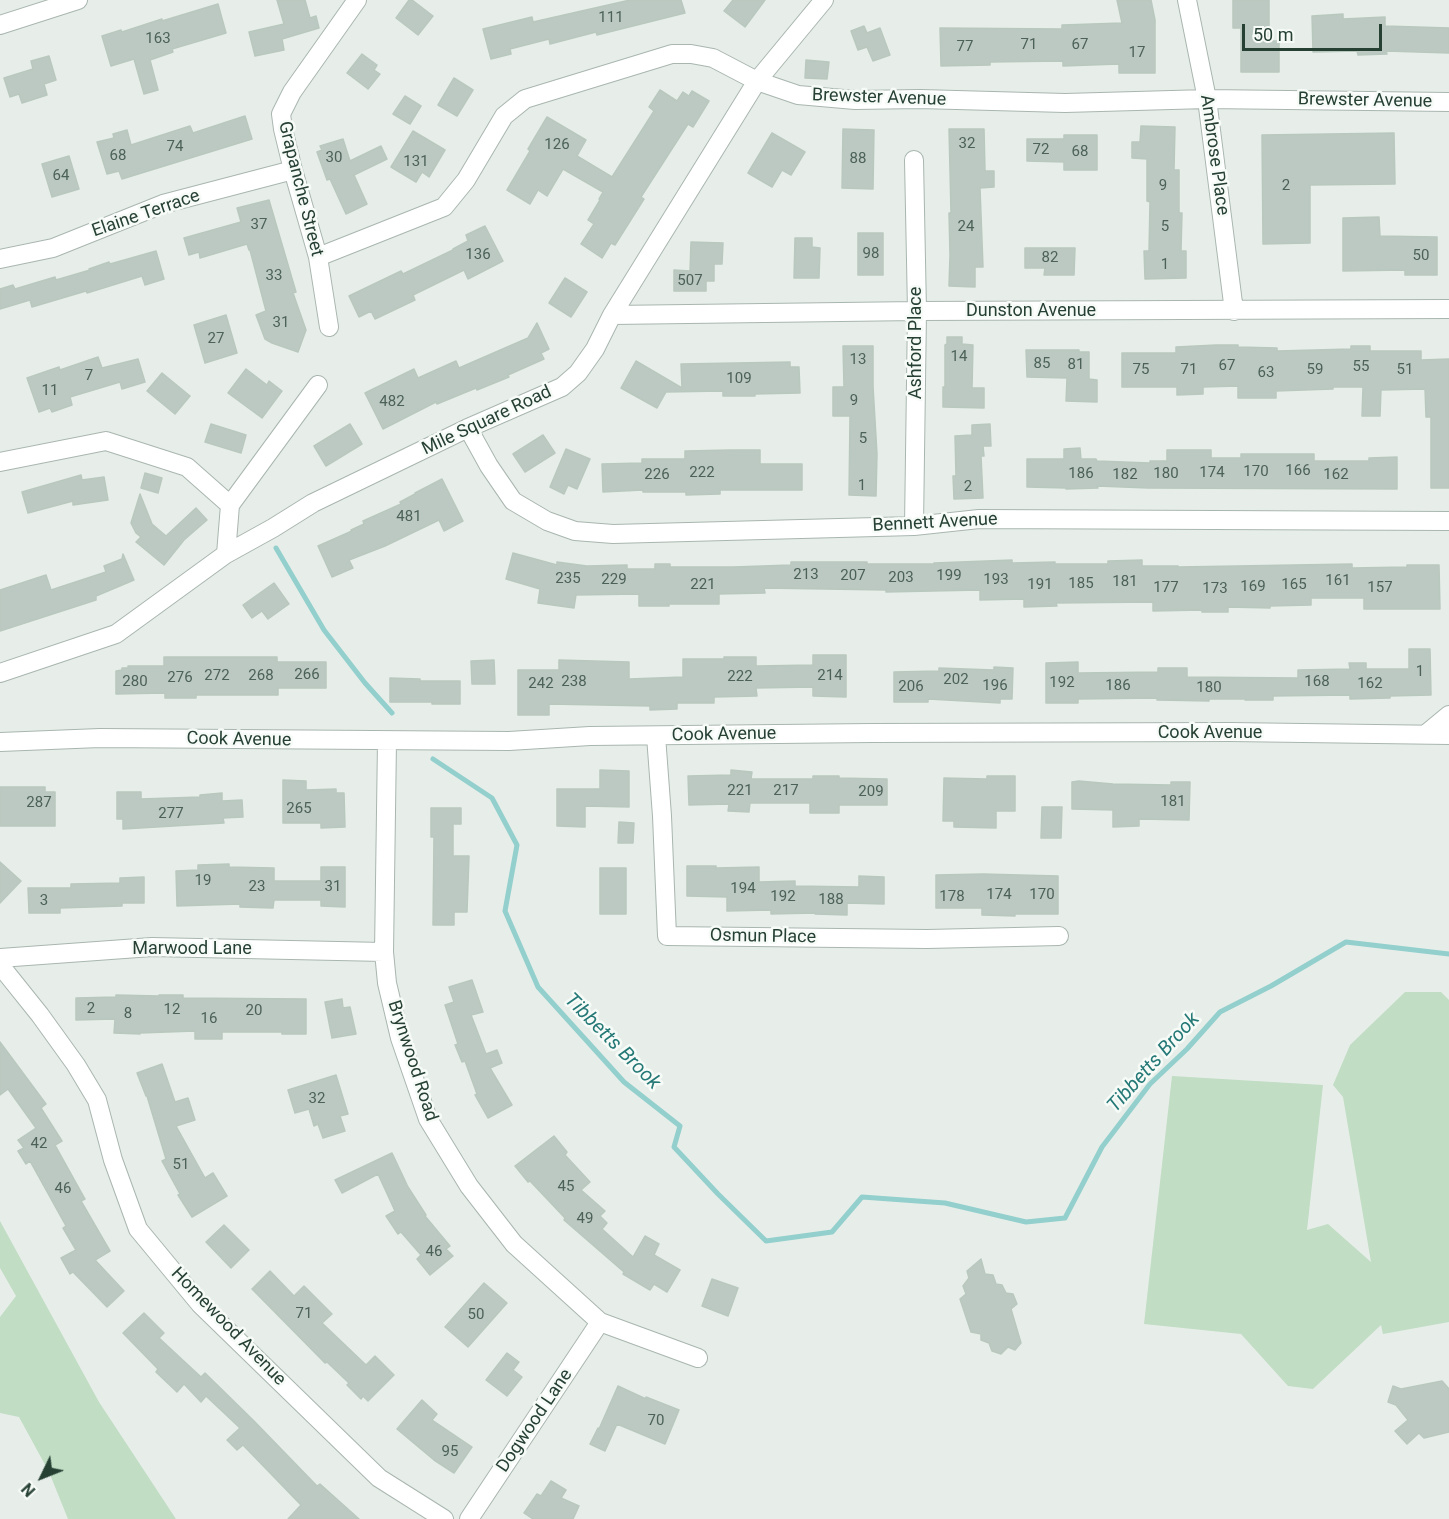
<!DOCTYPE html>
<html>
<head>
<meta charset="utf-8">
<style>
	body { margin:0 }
	#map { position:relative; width:1449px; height:1519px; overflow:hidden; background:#e7eee9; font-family:Roboto,sans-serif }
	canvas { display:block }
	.north { position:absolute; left:12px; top:1447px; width:60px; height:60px; -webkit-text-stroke:4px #f7fbf8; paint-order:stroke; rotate:227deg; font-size:16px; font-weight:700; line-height:24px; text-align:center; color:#264034 }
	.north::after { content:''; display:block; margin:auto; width:21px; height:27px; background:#264034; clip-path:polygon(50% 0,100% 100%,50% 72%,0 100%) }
	.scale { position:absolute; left:1242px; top:24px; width:140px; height:27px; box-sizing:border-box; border:3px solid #264034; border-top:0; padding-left:8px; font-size:18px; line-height:21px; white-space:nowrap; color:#264034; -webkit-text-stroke:4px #f7fbf8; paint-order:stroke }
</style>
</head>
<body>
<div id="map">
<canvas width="1449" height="1519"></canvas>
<div class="north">N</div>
<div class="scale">50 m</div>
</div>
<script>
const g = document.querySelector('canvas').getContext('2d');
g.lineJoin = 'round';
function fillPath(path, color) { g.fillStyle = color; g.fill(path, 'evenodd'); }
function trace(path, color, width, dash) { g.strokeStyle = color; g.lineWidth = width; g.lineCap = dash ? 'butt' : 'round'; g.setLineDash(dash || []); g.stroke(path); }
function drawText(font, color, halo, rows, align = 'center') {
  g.font = font + ' Roboto,sans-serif'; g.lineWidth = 5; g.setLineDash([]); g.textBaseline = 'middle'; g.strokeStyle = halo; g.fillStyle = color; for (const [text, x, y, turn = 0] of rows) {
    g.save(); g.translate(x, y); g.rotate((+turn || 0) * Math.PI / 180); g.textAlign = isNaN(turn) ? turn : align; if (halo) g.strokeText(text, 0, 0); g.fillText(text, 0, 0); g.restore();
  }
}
fillPath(new Path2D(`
	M1405 992H1441L1449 1000V1322L1383 1334 1381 1325 1313 1389 1288 1386 1241 1334 1144 1324 1172 1076 1323 1085 1307 1230 1328 1224 1371 1262 1343 1097 1333 1085 1350 1045Z
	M0 1221 99 1402 176 1519H68L49 1472 19 1417 0 1413V1317L16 1296 0 1268Z`), '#c1ddc4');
trace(new Path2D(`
	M276 548 324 630 365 683 392 713
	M433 759 492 798 517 845 505 911 538 987 624 1082 680 1126 674 1147 718 1194 766 1241 832 1232 862 1197 945 1203 1026 1222 1065 1218 1102 1147 1150 1084 1187 1049 1220 1012 1271 986 1346 942 1449 954`), '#93cfcc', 5);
const building = new Path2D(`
	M277 0H305L310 18 316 16 319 28 282 39 284 50 255 56 249 32 284 24Z
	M409 0H412L433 16 418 35 396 18Z
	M630 0H681L685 13 597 35 596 32 550 44 549 39 510 49 511 54 491 59 483 29 532 17 533 22Z
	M733 0H765L745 27 724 11Z
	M1117 0H1151L1155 20V73H1119V64L1063 66V61L990 62V65L941 66 940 28 1062 29V25L1122 23Z
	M1233 0H1269V41H1279V72H1241V28H1233Z
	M218 4 226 33 172 49 173 52 150 60 158 90 144 94 134 59 111 66 102 36 121 30 122 32 162 19V21Z
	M1343 14V19L1385 17V26L1449 28V53L1386 51 1387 54 1358 55 1357 51 1313 52 1312 16Z
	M864 26 867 33 880 28 890 55 873 61 867 47 858 50 851 31Z
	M362 54 377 65 374 70 380 74 368 89 347 73Z
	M49 56 56 80 44 84 47 95 22 103 19 94 10 97 4 78 33 69 31 61Z
	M806 60 829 62 827 79 805 78Z
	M454 78 473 90 457 116 438 105Z
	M660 90 677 101 683 92 689 96 692 91 709 101 693 127 688 124 641 197 644 199 615 245 611 243 602 258 581 244 594 224 588 220 600 200 599 199 603 192 563 169 547 196 538 190 530 204 507 190 530 151 528 149 547 117 586 140 577 156 612 177 654 111 649 107Z
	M405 96 421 106 410 124 393 114Z
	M245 116 252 139 122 179 119 171 107 174 97 142 114 138 113 134 127 130 131 145 190 126 193 133Z
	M1141 126 1175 127 1174 170H1179V213H1182L1181 251H1186V278L1145 279 1144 251H1149L1150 202 1147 201V159L1132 158V142H1140Z
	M843 129 874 130 873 189 842 188Z
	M949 129H984L985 171H994V187L980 188 983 267H975V287L949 286 950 255 949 213H951Z
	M413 131 445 150 429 177 422 172 416 182 391 167Z
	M772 133 805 152 791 175 782 170 772 187 748 173Z
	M1394 133 1395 184 1310 185V243L1263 244 1262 135Z
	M1064 135H1097V170H1064V162L1027 161V139H1064Z
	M343 139 350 161 381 146 387 159 354 175 367 204 346 214 330 179 327 180 317 152 322 150 320 146Z
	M69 156 79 189 52 197 42 164Z
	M269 200 296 292 293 293 306 330 298 352 272 343 265 339 256 315 266 311 250 250H249L247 244 200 258 199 252 189 255 184 238 241 222 237 208Z
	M1379 217 1380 236 1437 237V275H1405V270L1343 271V218Z
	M485 226 503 261 468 279 464 270 413 295 415 300 375 319 371 311 359 317 349 296 401 271 403 274 453 250V249L468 241 466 235Z
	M858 233H883V275H858Z
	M795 238H812V247L820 248 819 278H794Z
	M691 242 723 243 722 264H714V281H706V291H674V270L690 271Z
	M1025 248H1075L1074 275H1044L1045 268H1025Z
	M156 251 164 279 145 285 142 276 87 293 86 291 32 307 30 300 0 309V289L13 285 15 289 55 277 56 280 90 270 89 269 109 262 110 264Z
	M565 278 587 292 571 317 549 303Z
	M226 315 237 353 205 363 194 325Z
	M537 323 549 349 541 353 544 359 508 375 509 377 477 390 476 388 437 404 436 402 383 429 365 393 414 369 418 378 456 361 459 368 528 338Z
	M947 337H962V344L973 345 972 388H984V408L943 407V387H945V345L947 344Z
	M1216 345H1238V347L1277 348V351L1351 349V346H1370V351H1421V360L1449 359V488H1431V417H1426L1425 389 1381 390 1380 416H1362L1363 387H1333V389L1276 391V398H1238V386L1203 387V394L1177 395V387H1122V353H1176V347Z
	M843 346H873V386L877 454 876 496 849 495 850 416H833V387H844Z
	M1026 350H1079V352H1089V379L1097 380V402L1066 401 1067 378 1027 377Z
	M98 357 102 368 138 359 145 382 122 389 120 382 70 397 72 405 52 412 50 408 39 412 27 378 59 367 60 370Z
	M636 361 682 388 681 364 790 362V367H799L800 393 755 394V396H723V391L666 392 657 408 621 388Z
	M246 369 267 385 269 381 282 391 262 418 228 393Z
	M162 373 190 396 175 414 147 391Z
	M211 424 246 435 241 453 205 442Z
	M350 424 362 444 326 466 314 446Z
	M990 424 991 446H983L984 456H981L983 498 954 499 953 476H956L955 436 972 435V425Z
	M543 435 555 453 525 472 513 454Z
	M1080 448 1081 459H1096L1097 461 1150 463V461H1167V450H1211V458H1241V454H1314V461H1369V458L1397 457V489L1148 488 1097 486 1098 488 1066 489V488L1027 487V459H1064V449Z
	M566 449 590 459 577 489 568 485 564 494 550 487Z
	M730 450H760V464H802V490H720V494L686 495V492H643V490L603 492 602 464 642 463V459H685V451Z
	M145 473 162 478 158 493 141 488Z
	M81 475 82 480 104 477 108 500 73 505V501L28 513 22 492Z
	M442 479 463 521 444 531 439 520 385 546 349 560 353 568 332 577 318 546 352 531 351 530 364 524 363 521 401 504 400 502 415 494V493Z
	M140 494 152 524 166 536 196 508 207 520 184 540 164 565 136 542 141 537 136 533 131 523Z
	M513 553 557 565V562L587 566 627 565V569H655V564H670V567H733L791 565V562H867V564H934V563L1012 560V563L1055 562V564H1108V561L1142 560V566H1178V567L1352 564V568L1407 567V565H1439L1440 609H1364V598H1311V605L1270 606V608L1228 607V612H1202V610L1153 611V602L1056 603 1057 606 1024 607V599L980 600V590L886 592V590L764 588 765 593 719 594V604H669V606H639V594L576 595 574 608 538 603 540 589 506 579Z
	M123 554 134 580 96 596V600L0 631V590L46 575 51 590 106 572 104 566 122 559Z
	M274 583 289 604 268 619 262 611 252 618 243 605Z
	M1409 649H1430L1431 695 1390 696V698L1350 699V695L1273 696V700H1245V699H1209V701L1157 700V698L1078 699V703H1046V663L1078 662V673L1158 672V668H1187V677L1298 678V670L1350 669 1349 663H1366V669H1409Z
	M813 655H846V697L813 696V687L756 688 757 696 714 697V703H677V709L650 710V706L549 704V715H518V670H559V660L629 662V679L683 677V659H724V657H756V666L813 665Z
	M164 657H277V662H326V688H278V695H196V698H165V693L116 694V671L122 670V668H128V666H164Z
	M494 660 495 684H472L471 661Z
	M994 667 1013 668 1012 699H1000V703L928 699V702H894V672L939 671V668L994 670Z
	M390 678 420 679V681H460V704H432V702H390Z
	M600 770 629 771V807L585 806V827L557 826V789H600Z
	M731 770 752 772 751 779H813V776H839V778L887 779V805H839V813H810V803H750L749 812 728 811 729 804 689 805 688 776 731 775Z
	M987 776H1015V811H996V828L954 827V821H943L944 778 987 779Z
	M283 780 306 781V790L336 789V793H344L345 827 321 828V823H283Z
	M1079 781 1113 784 1171 785V782H1190L1189 820 1139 819V826L1113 827V810L1072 809V782Z
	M0 787H45V792H55V826H0Z
	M117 792H141V799L200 797V795L222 793V801L242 800 243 817 223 818 224 823 123 829V819H117Z
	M1042 807H1062L1061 838H1041Z
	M431 808H461V824H453V856H469L467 912H454V925H433L434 837H431Z
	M619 822 634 823 633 843H618Z
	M0 862 21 881 0 903Z
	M229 864V867L274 868V881H321V867H345V907L321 906V900H274L273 908 240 907V904L177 906 176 871 198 870V865Z
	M687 866H716V868L759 867V882L795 881V886L859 887V876L884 877V904L847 903V915L815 914V913L771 914V910L727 911V897L687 896Z
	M600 868H626V914H600Z
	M983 874 1058 876V914H1015V916L982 915V908H936V875Z
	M144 877V903H122V906L60 908V913H29L28 888H71V884L120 883V878Z
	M472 980 483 1012 471 1015 486 1054 497 1050 502 1063 490 1068 512 1105 488 1118 475 1095 477 1094 465 1061 462 1062 455 1045 458 1044 445 1005 454 1002 449 987Z
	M116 995 159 996V995H183V998L306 999V1034H282V1032H222V1039H195V1031L140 1033V1034L114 1033 115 1019 76 1020V998L116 997Z
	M342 999 343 1008 350 1007 356 1034 332 1038 325 1002Z
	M0 1042 46 1104 41 1108 62 1141 55 1145 85 1199 81 1201 110 1251 95 1260 124 1291 107 1307 73 1272 70 1274 61 1258 76 1250 63 1228 66 1226 30 1161 26 1164 18 1151 24 1148 18 1140 36 1128 8 1089 0 1095Z
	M162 1064 175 1102 188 1098 195 1120 176 1126 205 1178 213 1173 227 1196 192 1217 178 1195 180 1194 162 1161 166 1159 147 1096H146L137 1073Z
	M336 1075 348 1114 340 1116 345 1131 323 1138 318 1124 314 1126 309 1109 295 1113 288 1090Z
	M554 1136 567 1152 565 1155 590 1182 581 1190 605 1211 600 1216 607 1223 602 1229 633 1257 645 1236 659 1244 654 1255 680 1270 667 1292 654 1284 650 1290 623 1274 624 1272 564 1220 565 1218 530 1181 528 1182 515 1166Z
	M392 1153 408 1187 426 1215 425 1216 450 1246 446 1249 453 1256 430 1275 417 1259 421 1255 401 1232 398 1234 386 1216 395 1211 378 1174 342 1193 335 1180Z
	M224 1225 249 1250 231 1268 206 1242Z
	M981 1259 985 1274 993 1275 996 1284 1002 1285 1006 1293 1013 1294 1017 1304 1011 1309 1021 1343 1015 1350 1008 1347 1001 1354 992 1351 989 1343 981 1340V1334L971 1332 960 1299 966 1294 963 1286 969 1278 967 1271Z
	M270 1271 294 1296 304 1286 332 1314 322 1323 366 1365 375 1356 394 1375 368 1401 363 1396 361 1399 347 1385 349 1383 327 1362 325 1363 252 1289Z
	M712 1279 738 1288 728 1316 702 1306Z
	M484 1283 507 1303 468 1347 445 1327Z
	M144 1313 164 1333 159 1338 201 1377 205 1373 254 1421 317 1486 320 1484 359 1519H288L301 1505 243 1445 237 1450 227 1440 240 1428 206 1396 201 1402 184 1384 177 1392 156 1372 158 1369 123 1333Z
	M507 1353 519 1362 513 1370 522 1377 507 1396 486 1380Z
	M1442 1381 1449 1389V1432L1424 1438 1419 1433 1407 1444 1395 1431 1408 1420 1396 1405 1388 1402 1393 1386 1401 1389Z
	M618 1386 646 1399V1397L679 1410 665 1444 617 1424 605 1451 590 1444 598 1428 599 1429Z
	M422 1400 437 1414 432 1420 472 1447 454 1473 434 1460 397 1429Z
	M551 1481 566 1490 561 1498 579 1506 573 1519H533L524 1513 537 1494 541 1496Z`);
fillPath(building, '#bcc9c2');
trace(building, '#b9c8bf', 1.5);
const minor = new Path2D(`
	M1187 0 1207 99 1234 311
	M0 25 78 0
	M914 160 917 311 914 526
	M318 257 444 207 466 180 504 116 525 99 672 54H691L713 58 757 81 798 95 855 100 920 99 1065 103 1207 99 1449 102
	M0 259 53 248 163 204 293 170
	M612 315 917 311 1449 309
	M329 327 318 257 293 170 283 129 281 114 292 92 357 0
	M468 428 489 466 513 501 547 521 575 531 613 534 914 526 979 519 1449 521
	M0 462 106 441 187 467 230 505
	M226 554 230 505 318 385
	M0 673 116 634 226 554 273 528 313 503 468 428 562 387 578 373 595 349 612 315 757 81 824 0
	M1426 734 1449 715
	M656 736 662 816 667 936 927 939 1059 936
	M387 741 384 952 387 983 400 1038 428 1119 469 1186 514 1244 600 1322 698 1358
	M0 742 100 738 509 741 590 736 872 733 1230 732 1449 735
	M0 958 152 947 384 952
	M0 965 40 1015 76 1065 97 1100 113 1160 138 1229 200 1304 379 1478 444 1519
	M469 1519 600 1322`);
trace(minor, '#a9b6af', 20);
trace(minor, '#fff', 18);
drawText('15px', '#4c6258', null, [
	["111",611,18],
	["163",158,39],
	["71",1029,45],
	["67",1080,45],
	["77",965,47],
	["17",1137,53],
	["32",967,144],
	["126",557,145],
	["74",175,147],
	["72",1041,150],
	["68",1080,152],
	["68",118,156],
	["30",334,158],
	["88",858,159],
	["131",416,162],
	["64",61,176],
	["9",1163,186],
	["2",1286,186],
	["37",259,225],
	["24",966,227],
	["5",1165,227],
	["98",871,254],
	["136",478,255],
	["50",1421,256],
	["82",1050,258],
	["1",1165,265],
	["33",274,276],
	["507",690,281],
	["31",281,323],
	["27",216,339],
	["14",959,357],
	["13",858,360],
	["85",1042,364],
	["81",1076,365],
	["67",1227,366],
	["55",1361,367],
	["75",1141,370],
	["71",1189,370],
	["59",1315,370],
	["51",1405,370],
	["63",1266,373],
	["7",89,376],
	["109",739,379],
	["11",50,391],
	["9",854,401],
	["482",392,402],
	["5",863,439],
	["166",1298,471],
	["170",1256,472],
	["222",702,473],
	["174",1212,473],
	["186",1081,474],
	["180",1166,474],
	["226",657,475],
	["182",1125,475],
	["162",1336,475],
	["1",862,486],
	["2",968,487],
	["481",409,517],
	["213",806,575],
	["207",853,576],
	["199",949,576],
	["203",901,578],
	["235",568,579],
	["229",614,580],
	["193",996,580],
	["161",1338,581],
	["181",1125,582],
	["185",1081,584],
	["221",703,585],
	["191",1040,585],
	["165",1294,585],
	["169",1253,587],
	["177",1166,588],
	["157",1380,588],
	["173",1215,589],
	["1",1420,672],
	["266",307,675],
	["272",217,676],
	["268",261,676],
	["214",830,676],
	["222",740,677],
	["276",180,678],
	["202",956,680],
	["280",135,682],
	["238",574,682],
	["168",1317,682],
	["192",1062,683],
	["242",541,684],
	["162",1370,684],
	["196",995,686],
	["186",1118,686],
	["206",911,687],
	["180",1209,688],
	["221",740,791],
	["217",786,791],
	["209",871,792],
	["181",1173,802],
	["287",39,803],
	["265",299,809],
	["277",171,814],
	["19",203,881],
	["23",257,887],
	["31",333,887],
	["194",743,889],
	["174",999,895],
	["170",1042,895],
	["192",783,897],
	["178",952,897],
	["188",831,900],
	["3",44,901],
	["2",91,1009],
	["12",172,1010],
	["20",254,1011],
	["8",128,1014],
	["16",209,1019],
	["32",317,1099],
	["42",39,1144],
	["51",181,1165],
	["45",566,1187],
	["46",63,1189],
	["49",585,1219],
	["46",434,1252],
	["71",304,1314],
	["50",476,1315],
	["70",656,1421],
	["95",450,1452]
]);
drawText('18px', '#264034', '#f7fbf8', [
	["Brewster Avenue",879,98,2],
	["Brewster Avenue",1365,101,1],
	["Ambrose Place",1214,155,82],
	["Grapanche Street",300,189,76],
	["Elaine Terrace",146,214,-19],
	["Dunston Avenue",1031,311],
	["Ashford Place",916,343,-90],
	["Mile Square Road",487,421,-25],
	["Bennett Avenue",935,523,-3],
	["Cook Avenue",1210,733],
	["Cook Avenue",724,735,-1],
	["Cook Avenue",239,740,1],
	["Osmun Place",763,937,1],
	["Marwood Lane",192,949],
	["Brynwood Road",412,1061,72],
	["Homewood Avenue",228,1327,46],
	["Dogwood Lane",535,1421,-56]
]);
drawText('italic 20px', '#247876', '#f7fbf8', [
	["Tibbetts Brook",612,1042,45],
	["Tibbetts Brook",1154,1063,-48]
]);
</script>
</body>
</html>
